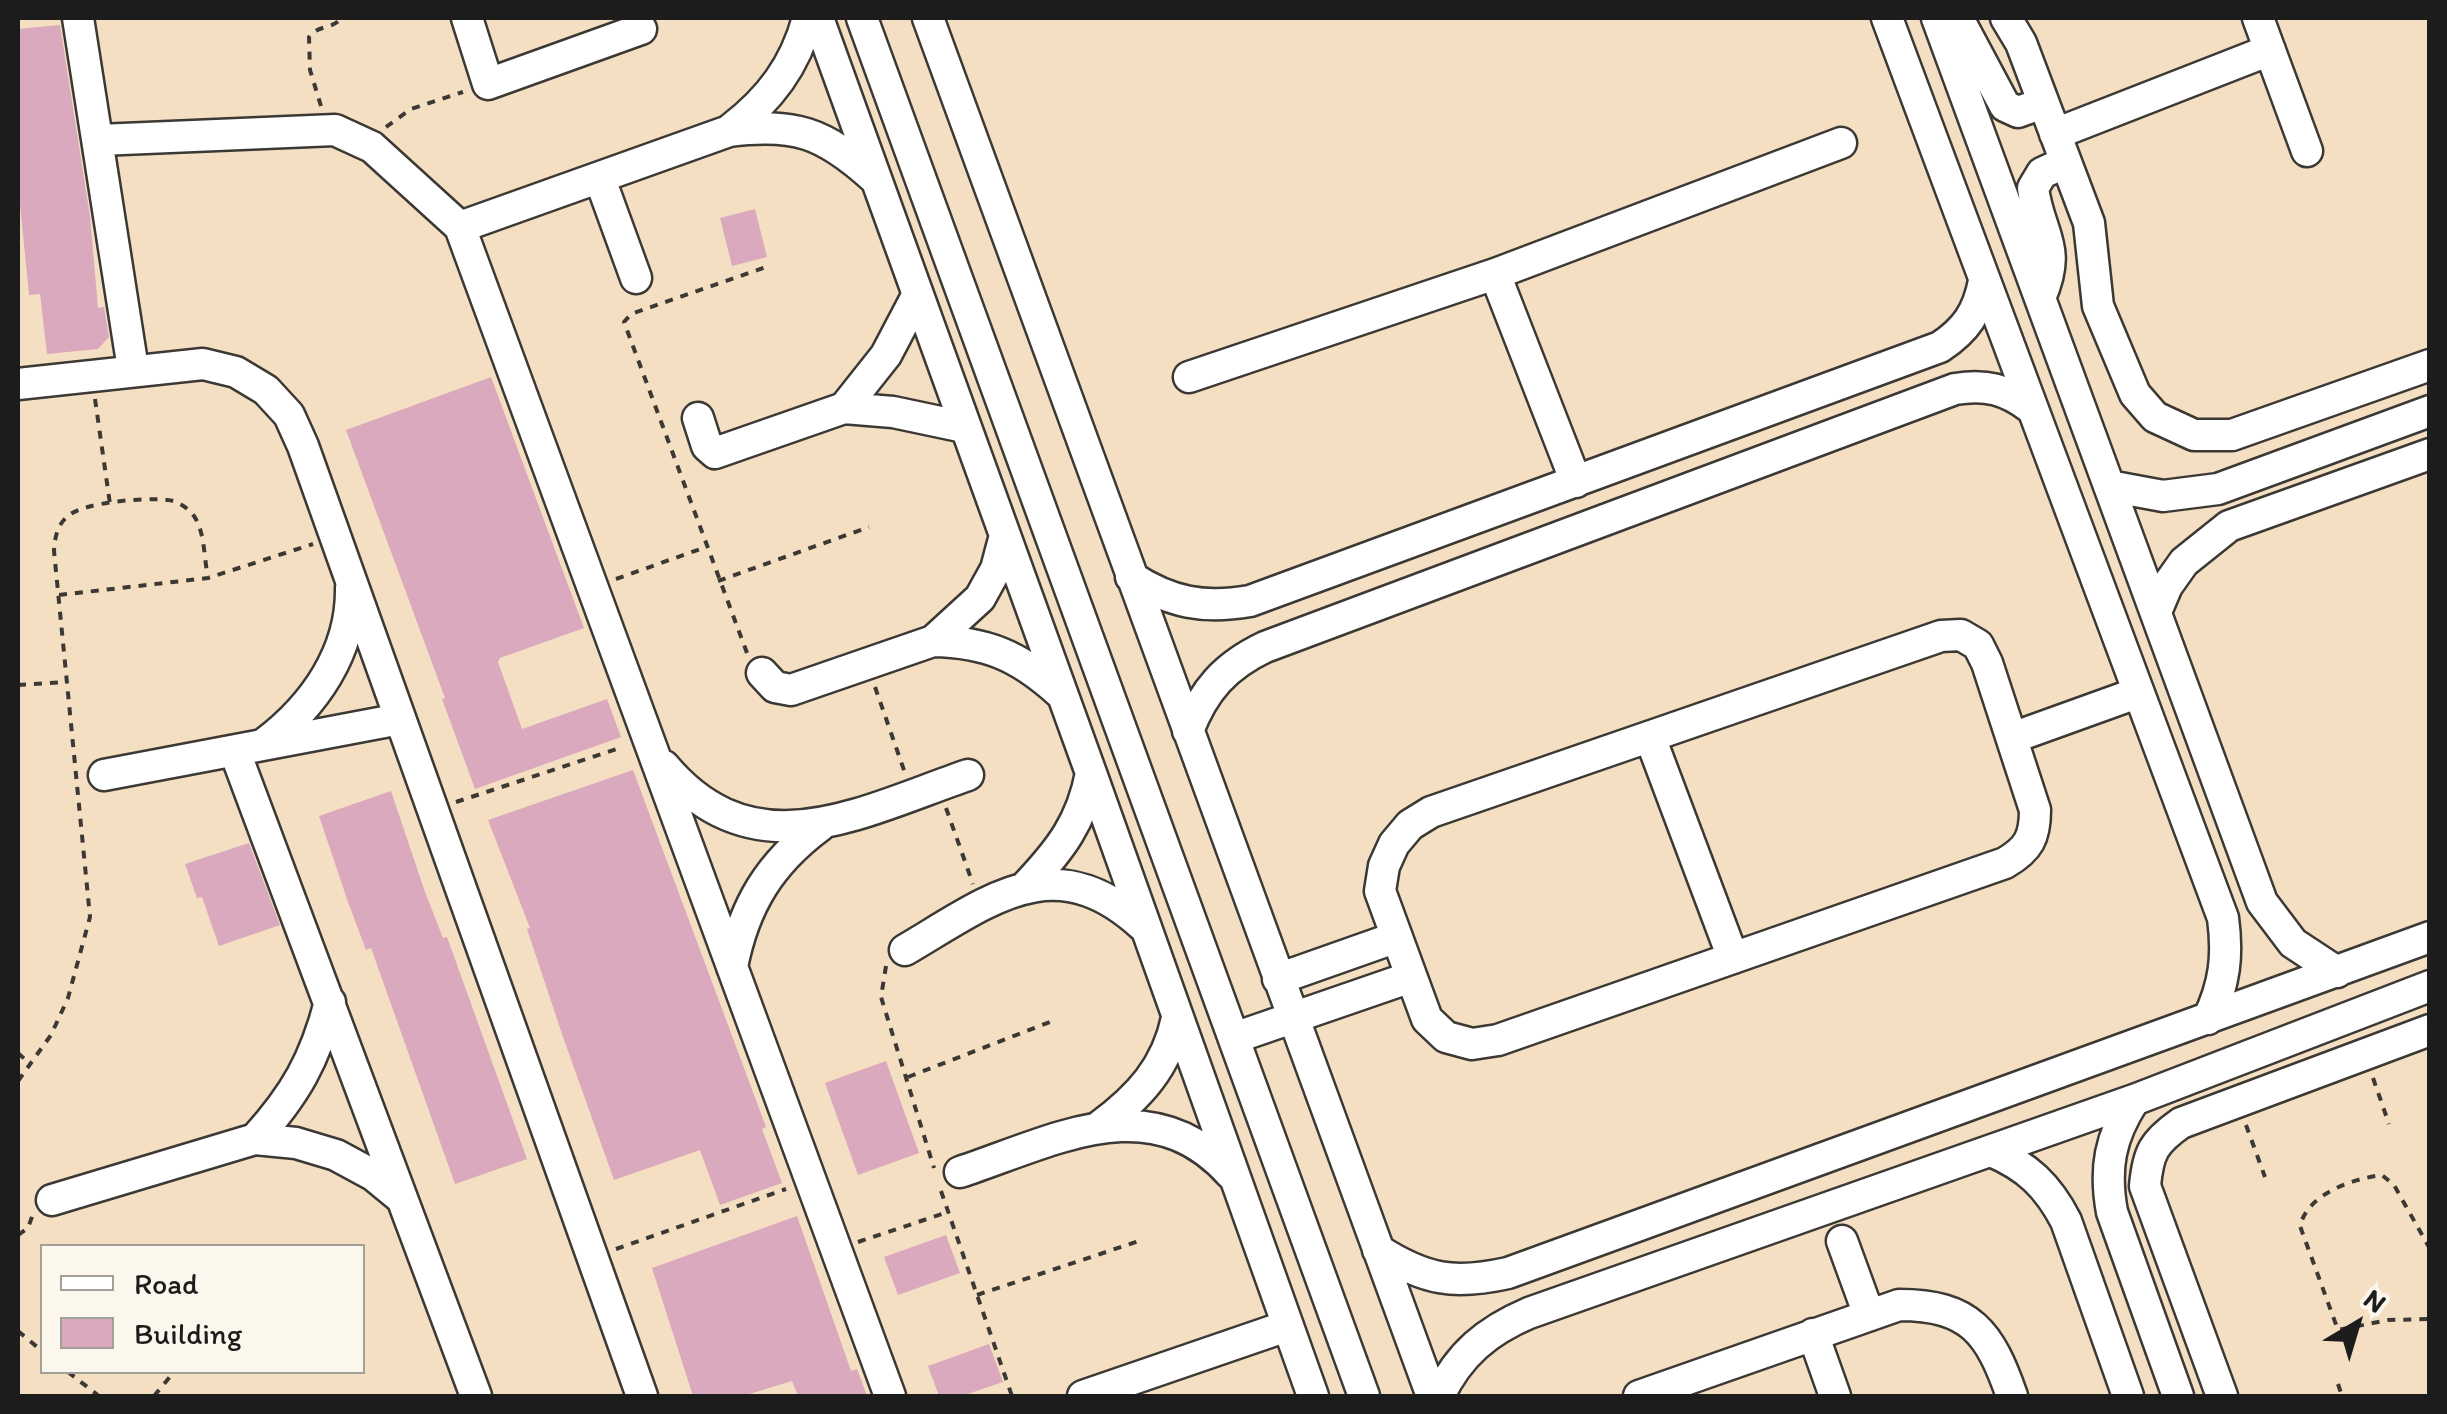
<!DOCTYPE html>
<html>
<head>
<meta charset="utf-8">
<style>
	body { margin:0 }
	#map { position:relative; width:2447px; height:1414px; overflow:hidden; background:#f4dfc3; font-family:Itim,sans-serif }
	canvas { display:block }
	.frame { position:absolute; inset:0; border:20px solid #1c1c1c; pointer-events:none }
	.legend { position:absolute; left:40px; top:1244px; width:325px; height:130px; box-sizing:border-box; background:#fbf7ec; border:2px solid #a29f99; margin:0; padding:12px 18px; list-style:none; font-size:30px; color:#1c1c1c }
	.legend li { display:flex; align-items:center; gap:20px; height:50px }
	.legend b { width:50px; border:2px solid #a29f99 }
	.north { position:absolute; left:2307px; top:1274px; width:100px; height:100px; -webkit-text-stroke:8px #fbf7ec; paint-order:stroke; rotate:38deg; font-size:28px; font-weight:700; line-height:40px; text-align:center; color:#1c1c1c }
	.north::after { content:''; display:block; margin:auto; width:35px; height:45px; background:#1c1c1c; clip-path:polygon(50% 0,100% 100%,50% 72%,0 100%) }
</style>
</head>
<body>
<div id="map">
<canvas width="2447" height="1414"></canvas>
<div class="frame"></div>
<ul class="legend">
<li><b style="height:12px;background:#fff"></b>Road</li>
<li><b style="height:28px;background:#dba9bd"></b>Building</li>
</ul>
<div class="north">N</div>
</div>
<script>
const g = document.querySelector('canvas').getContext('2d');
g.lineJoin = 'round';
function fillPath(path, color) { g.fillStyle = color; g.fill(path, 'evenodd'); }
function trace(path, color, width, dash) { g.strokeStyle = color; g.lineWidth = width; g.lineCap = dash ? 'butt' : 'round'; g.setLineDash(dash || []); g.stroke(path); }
fillPath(new Path2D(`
	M60 25 90 216 98 308 104 307 109 337 98 349 47 354 40 294 29 295 18 184V29Z
	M755 209 767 257 732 266 720 218Z
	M491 377 584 628 500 658 498 662 522 729 607 699 621 737 475 789 442 699 445 698 346 430Z
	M633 770 766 1127 762 1129 782 1183 720 1205 700 1150 614 1180 563 1037 527 929 530 928 488 820Z
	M391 791 425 892 443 938 447 937 527 1159 455 1184 371 948 366 950 348 902 319 816Z
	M249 843 280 925 219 946 202 897 197 898 185 864Z
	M886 1061 919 1153 858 1175 825 1083Z
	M797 1216 851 1371 857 1369 867 1396H798L792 1381 743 1396H693L652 1268Z
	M946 1235 960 1273 898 1295 884 1257Z
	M989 1344 1003 1382 962 1396H939L928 1366Z`), '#dba9bd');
const minor = new Path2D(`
	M78 18 133 369
	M467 18 488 84 641 29
	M818 18 1091 773 1313 1396
	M862 18 1364 1396
	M928 18 1432 1396
	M1887 18 2223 918C2228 955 2225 984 2208 1019
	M1937 18 2262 902 2293 943 2337 972
	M1958 18 2005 106 2018 112 2043 103
	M2006 18 2021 43 2089 223 2098 306 2135 394 2155 417 2194 435H2232L2430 365
	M2258 18 2307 151
	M731 129C770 99 795 66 808 18
	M2055 134 2270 50
	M99 140 335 130 372 147 460 227 890 1396
	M600 179 636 278
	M460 227 729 131C795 123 823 132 873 177
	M1495 274 1576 482
	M2040 298C2063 246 2039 235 2033 188L2042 173 2066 162
	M1189 377 1495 274 1841 143
	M18 384 203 364 236 372 266 390 289 415 303 446 642 1396
	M844 408 886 355 917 296
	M698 418 707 446 715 453 844 408 893 412 964 427
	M2109 486 2163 496 2218 489 2430 411
	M1131 577C1171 603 1204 609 1250 601L1940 347C1966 330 1978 312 1984 281
	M2156 612 2167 586 2184 562 2229 526 2430 454
	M1961 635 1978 645 1987 663 2035 810C2035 837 2029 849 2005 863L1498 1040 1472 1044 1446 1037 1427 1019 1380 891 1384 866 1394 844 1410 825 1431 812 1941 636Z
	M933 641C987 642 1019 656 1059 692
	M762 673 775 687 791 690 933 641 980 598 996 569 1004 539
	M1188 731C1204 690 1225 666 1265 647L1955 389C1986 384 2006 389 2031 408
	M1650 737 1733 958
	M2012 738 2137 693
	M265 743C314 706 352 652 351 588
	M235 752 476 1396
	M664 766C754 873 860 812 968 775
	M104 775 400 719
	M1027 885C1060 850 1082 822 1091 773
	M905 950C990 900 1055 845 1143 926
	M732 967C744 905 770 863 820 826
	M1278 979 1397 937
	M1234 1038 1411 977
	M2134 1100C2110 1137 2104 1168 2112 1212L2178 1396
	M1100 1126C1139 1097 1167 1067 1177 1018
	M255 1139C295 1095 315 1060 330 1002
	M1991 1151C2027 1166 2048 1186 2066 1221L2128 1396
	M960 1172C1054 1141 1151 1085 1231 1174
	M52 1200 255 1139 296 1143 336 1155 373 1175 401 1198
	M1842 1241 1869 1315
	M1378 1250C1425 1280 1454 1285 1508 1273L2430 937
	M1813 1334 1835 1396
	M1083 1396 1287 1326
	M1439 1396C1459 1354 1487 1331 1529 1313L2134 1100 2430 986
	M1639 1396 1899 1305C1971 1305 1990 1333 2012 1396
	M2222 1396 2145 1186C2148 1152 2154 1142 2181 1123L2430 1030`);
trace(minor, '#3c3935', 35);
trace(new Path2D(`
	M321 106 310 70 309 37C317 25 334 29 341 18
	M386 127 411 109 463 92
	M95 399 110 504
	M616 579 706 547
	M718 581 869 527
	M59 595 208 578 313 544
	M747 653 624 322 631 314 766 267
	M18 685 67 682
	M875 687 905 773
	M456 802 623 747
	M946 808 973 884
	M886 966 881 997 934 1168
	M18 1053 29 1063
	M908 1077 1055 1020
	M2373 1078 2389 1124
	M18 1081 51 1035 68 998 90 917 54 551C55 537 57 525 68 516 83 502 148 497 168 500 178 501 188 508 194 516 205 532 204 559 208 578
	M2246 1125 2265 1177
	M941 1191 1012 1396
	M18 1235 28 1228 33 1214
	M858 1242 948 1212
	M616 1249 786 1189
	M2430 1249 2394 1185 2382 1175C2351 1179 2308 1194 2300 1226L2338 1330 2388 1320 2430 1319
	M977 1295 1139 1241
	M18 1331 42 1351
	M68 1372 99 1396
	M2338 1384 2342 1396
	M154 1396 174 1372`), '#3c3935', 4, [8, 8]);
trace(minor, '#fff', 30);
</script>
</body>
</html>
